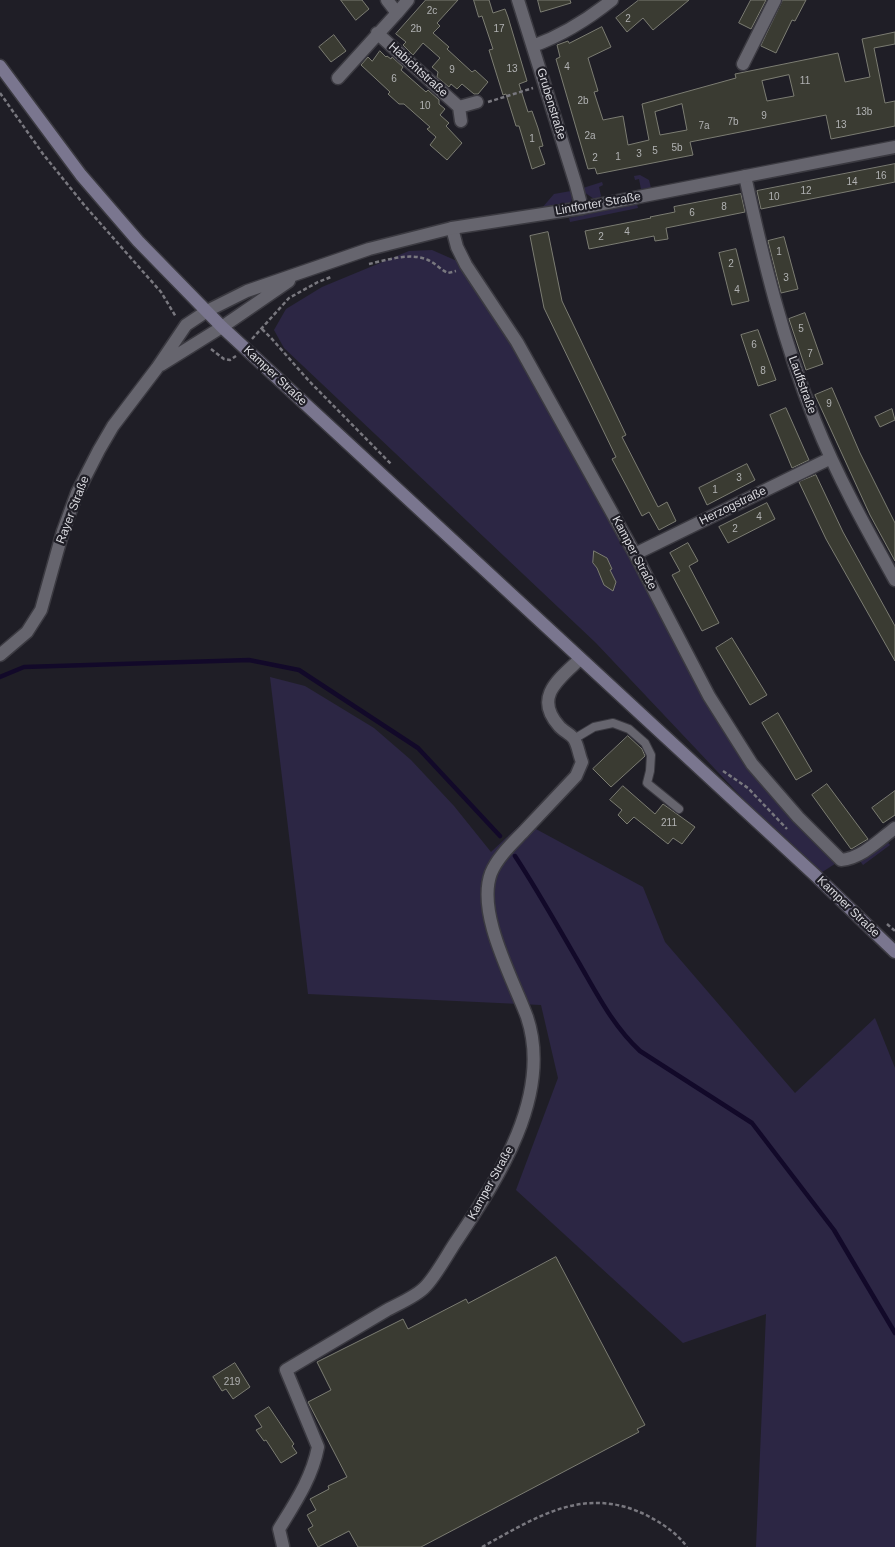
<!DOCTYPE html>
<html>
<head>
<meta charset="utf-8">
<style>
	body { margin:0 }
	canvas { display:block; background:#1f1e26 }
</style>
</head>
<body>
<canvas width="895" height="1547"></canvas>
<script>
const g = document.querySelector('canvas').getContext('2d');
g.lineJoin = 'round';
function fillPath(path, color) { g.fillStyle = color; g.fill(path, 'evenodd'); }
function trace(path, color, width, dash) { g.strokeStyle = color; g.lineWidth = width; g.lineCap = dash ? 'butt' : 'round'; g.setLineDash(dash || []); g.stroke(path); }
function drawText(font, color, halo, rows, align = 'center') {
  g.font = font + ' Helvetica,sans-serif'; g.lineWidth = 4.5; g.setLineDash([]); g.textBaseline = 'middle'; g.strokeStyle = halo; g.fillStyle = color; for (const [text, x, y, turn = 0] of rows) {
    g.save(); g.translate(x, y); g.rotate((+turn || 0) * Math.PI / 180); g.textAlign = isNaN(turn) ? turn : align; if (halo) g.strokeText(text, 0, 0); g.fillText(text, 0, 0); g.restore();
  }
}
fillPath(new Path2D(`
	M640 175 649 180 651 188 641 189 639 179 635 180 634 176Z
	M602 182 603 185 599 187 601 196 599 198 594 199 584 192 583 188Z
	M571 191 573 197 570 204 542 208 554 194Z
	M637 204 638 208 570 222 569 218Z
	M432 250 466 265 517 342 742 748 841 860 816 876 596 643 284 348 274 330 286 309 322 287 409 251Z
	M270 677 305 686 374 728 411 760 454 806 491 852 523 822 643 887 665 942 795 1093 875 1018 895 1068V1547H756L766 1314 683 1343 516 1190 558 1078 541 1005 308 994Z
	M887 841 890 845 863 865 860 861Z`), '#2c2644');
trace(new Path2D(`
	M0 677 24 667 249 660 299 670 418 748 500 836
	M515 856C538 891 558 927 579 963 597 994 613 1026 640 1051L752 1123 834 1230 895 1333`), '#120929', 4.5);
const building = new Path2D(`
	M341 0H362L369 9 356 20Z
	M426 0H458L437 23 440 26 433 33 449 47 447 49 472 72 475 70 488 82 478 94H474L462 84 457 89 451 84 449 87 437 77 438 72 432 67 440 58 423 43 413 55 403 45 406 42 396 34Z
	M474 0H489L493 13 505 9 508 17 527 81 519 84 528 112 532 111 538 128 543 146 539 147 545 164 532 169 519 126H516L506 94 503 95 489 50 493 49 482 16 479 17Z
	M538 0H570L571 3 541 12Z
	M639 0H689L653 30 643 18 627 32 616 18Z
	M751 0H766L751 29 739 23Z
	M783 0H806L795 21 792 20 776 53 761 46Z
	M602 27 611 47 588 58 598 91 594 92 603 120 623 116 628 145 649 140 642 104 736 78 735 74 838 53 845 82 870 77 862 39 895 32V44L874 48 885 103 895 101V126L831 139 826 115 690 142 693 155 597 174 595 168 588 169 556 59 560 57 557 45 568 41 569 43ZM789 75 794 96 767 101 762 81ZM682 104 687 130 660 135 655 112Z
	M334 35 346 51 331 62 319 47Z
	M380 51 386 57 387 56 391 59 392 57 403 67 401 70 426 92 428 90 439 100V104L445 109 440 115 449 123 446 126 462 143 447 160 430 145 436 137 427 129 430 127 404 104H399L388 94 390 92 361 65 368 57 372 61Z
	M895 164V182L761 209 757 191Z
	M741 194 745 212 666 228 668 239 655 241 654 236 589 249 585 231 651 218 650 217 675 212 674 207Z
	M548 232 562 301 626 435 622 437 658 507 667 502 676 521 659 530 649 512 642 516 627 487 612 459 616 457 544 308 530 236Z
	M784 237 798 289 781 293 768 241Z
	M736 249 749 301 732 305 719 253Z
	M805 313 823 364 806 370 789 319Z
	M758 330 776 380 758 386 741 335Z
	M832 388 860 453 895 523V561L870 515 815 395Z
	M786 408 809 460 792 468 770 415Z
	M892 409 895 420 880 427 875 417Z
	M747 464 755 480 707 505 699 488Z
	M816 475 843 532 895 626V661L826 539 799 482Z
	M767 503 775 519 728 543 719 527Z
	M688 543 698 561 689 566 719 623 702 631 672 575 680 571 670 553Z
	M594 551 607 558 612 569 610 570 616 582 613 591 604 585 597 568 593 563Z
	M732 638 767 695 750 705 716 648Z
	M778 713 812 771 796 780 762 723Z
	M628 736 642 749 645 756 611 787 593 769Z
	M827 784 868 839 853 848 851 849 812 795Z
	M623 786 655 814 663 804 695 827 682 844 673 838 668 844 634 817 627 824 618 815 622 810 610 800Z
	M895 791V815L883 823 872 808Z
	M556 1257 645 1425 637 1429 639 1432 421 1547H358L349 1531 318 1547 308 1529 313 1526 307 1515 316 1510 310 1499 329 1489 328 1486 347 1477 308 1402 331 1390 317 1362 403 1319 408 1329 466 1299 468 1303Z
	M235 1363 250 1387 233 1399 226 1389 222 1391 213 1377Z
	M269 1407 294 1444 292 1446 297 1453 281 1463 266 1440 264 1441 256 1430 262 1427 255 1416Z`);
fillPath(building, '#3a3b32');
trace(building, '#7b7c72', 1);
const service = new Path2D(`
	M574 739 594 727 613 723 629 729 645 743 651 755 650 771 647 783 679 809`);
const minor = new Path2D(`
	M387 0 397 13 408 0
	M518 0 576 185 582 208
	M377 33 459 107 461 121
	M533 46C563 35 587 20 612 0
	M743 64 775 0
	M338 78 397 13
	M459 107 477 102
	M745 176C763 259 783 341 815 421 837 476 866 528 895 580
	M452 228 457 247 466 265 517 342 635 554 709 696 752 764 798 817 841 860C862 858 879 840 895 828
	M161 365 222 327
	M635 554 831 458
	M0 655 27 632 41 610 63 531 77 493 99 450 113 426 157 368 186 325 207 311
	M283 1546 279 1529C295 1503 312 1478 318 1447L286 1370C320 1350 353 1330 387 1310 398 1304 417 1296 425 1287 436 1276 448 1253 457 1240 498 1179 553 1094 527 1017 513 979 476 913 491 873 498 856 514 842 526 829 543 811 559 794 576 776L582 762C579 755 578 745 574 739 571 734 563 731 559 726 533 697 559 679 580 659`);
const tertiary = new Path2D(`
	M207 311 247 291 369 249 452 228 582 208 895 147
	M222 327 289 281`);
const secondary = new Path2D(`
	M0 66 81 175 138 241 222 327 816 876 895 952`);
trace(service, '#3b3a41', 10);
trace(minor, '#3b3a41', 15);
trace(tertiary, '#3b3a41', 15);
trace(secondary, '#3b3a41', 15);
trace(new Path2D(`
	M0 93 43 154 85 206 161 292 176 317
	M488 102 533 88
	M369 264C387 260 410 252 428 260 435 263 441 270 448 273L456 271
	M262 329 272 339 309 381 392 465
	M252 339 289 298 318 282 331 277
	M211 349 224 359 230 360 236 356
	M723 771 748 788 787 829
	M887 924 895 931
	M482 1547C537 1517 585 1484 648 1516 663 1524 677 1533 687 1547`), '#79787f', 2.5, [4, 2.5]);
trace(service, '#66656e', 8);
trace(minor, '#66656e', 12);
trace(tertiary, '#66656e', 12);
trace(secondary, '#7a768f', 12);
drawText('10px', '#b1b2b3', null, [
	["2c",432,11],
	["2",628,19],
	["2b",416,29],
	["17",499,29],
	["4",567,67],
	["13",512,69],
	["9",452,70],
	["6",394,79],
	["11",805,81],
	["2b",583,101],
	["10",425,106],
	["13b",864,112],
	["9",764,116],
	["7b",733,122],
	["13",841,125],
	["7a",704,126],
	["2a",590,136],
	["1",532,139],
	["5b",677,148],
	["5",655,151],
	["3",639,154],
	["1",618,157],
	["2",595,158],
	["16",881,176],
	["14",852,182],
	["12",806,191],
	["10",774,197],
	["8",724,207],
	["6",692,213],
	["4",627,232],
	["2",601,237],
	["1",779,252],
	["2",731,264],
	["3",786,278],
	["4",737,290],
	["5",801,329],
	["6",754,345],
	["7",810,354],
	["8",763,371],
	["9",829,404],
	["3",739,478],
	["1",715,490],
	["4",759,517],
	["2",735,529],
	["211",669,823],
	["219",232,1382]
]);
drawText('12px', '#d9d9de', '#1f1e26', [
	["Habichtstraße",418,70,42],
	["Grubenstraße",551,104,73],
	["Lintforter Straße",598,204,-10],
	["Kamper Straße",275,376,43],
	["Lauffstraße",802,385,70],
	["Herzogstraße",733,506,-26],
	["Rayer Straße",73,510,-69],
	["Kamper Straße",634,553,62],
	["Kamper Straße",848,907,44],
	["Kamper Straße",491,1183,-61]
]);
</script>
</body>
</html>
